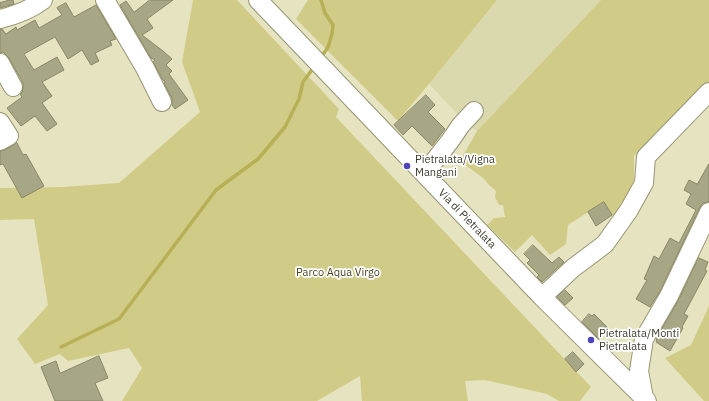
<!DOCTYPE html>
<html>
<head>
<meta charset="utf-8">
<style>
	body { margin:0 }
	canvas { display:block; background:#e6e4c0 }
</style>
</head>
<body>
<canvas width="709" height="401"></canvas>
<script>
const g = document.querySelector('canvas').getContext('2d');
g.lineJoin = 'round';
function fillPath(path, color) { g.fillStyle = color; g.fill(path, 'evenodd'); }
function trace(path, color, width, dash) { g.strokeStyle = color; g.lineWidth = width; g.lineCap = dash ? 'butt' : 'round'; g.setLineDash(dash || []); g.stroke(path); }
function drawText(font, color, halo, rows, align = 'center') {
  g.font = font + ' "IBM Plex Sans",sans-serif'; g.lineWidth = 3.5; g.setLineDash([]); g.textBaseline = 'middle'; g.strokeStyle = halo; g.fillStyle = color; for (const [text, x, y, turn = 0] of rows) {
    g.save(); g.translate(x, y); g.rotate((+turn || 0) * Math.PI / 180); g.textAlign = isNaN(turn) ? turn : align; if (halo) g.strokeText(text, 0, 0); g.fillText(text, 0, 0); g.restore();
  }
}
fillPath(new Path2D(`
	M497 0H601L477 131 467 124 429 84Z`), '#dad8ad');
fillPath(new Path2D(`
	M193 0H237L339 109 336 117 591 387 580 401H559L547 394 485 380 465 381 468 401H362L360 376 317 401H122L142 368 129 348 68 361 60 354 35 364 17 339 48 305 34 219 0 220V188L62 187 119 183 200 112 182 62Z
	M308 0H497L429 84 398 121 296 19Z
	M601 0H709V82L634 156V183L613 216 604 202 568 225 566 244 550 255 532 235 515 252 487 225 494 218 505 217 503 205H499L495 197 496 191 489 185 483 178 460 161 477 131Z
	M709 306V401H704L665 358 691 345Z`), '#d0cc87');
trace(new Path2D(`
	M320 59 328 47 332 34 333 25 325 13 321 0
	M61 347 119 319 216 190 258 159 285 127 299 99 303 82 314 67`), '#b7b056', 3.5);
const building = new Path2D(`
	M10 0H13L14 4 0 8V3Z
	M150 0H173L147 19 153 28 142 35 163 51 172 59 166 65 172 71 169 74 188 100 175 109 172 105V98L164 83 165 82 163 80 153 62 155 60 151 58 120 5 126 1 134 12Z
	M66 3 74 17 96 5 116 39 110 41 112 45 95 53 99 61 91 65 82 50 68 59 55 37 24 54 34 70 57 57 64 70 42 82 52 96 42 103 57 124 47 131 35 116 21 126 7 108 22 97 20 94 22 92 23 88V83L9 58 3 52 0 53V29H2L6 34 16 27 17 30 35 20 39 28 62 15 57 8Z
	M426 95 435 105 428 112 445 129 432 146 412 126 403 135 394 125Z
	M17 143 23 155 26 154 44 186 22 198 3 164 0 165V151L5 150 14 145Z
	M709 164V202L703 203 700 207 660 291 650 307 636 299 647 280 644 279 654 256 659 259 670 238 679 243 696 210 686 204 691 194 684 190 689 180 697 184Z
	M604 202 612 215 596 226 588 212Z
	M533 245 552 263 559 257 564 262 542 282 537 277 539 275 527 263 530 260 524 254Z
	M699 258 708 262 705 270 707 271 684 314 688 316 682 327 683 328 670 351 656 342 657 340 656 339 678 301Z
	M565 290 573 298 565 305 557 297Z
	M589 314 592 316 594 314 609 329 599 339 582 322Z
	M573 352 584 364 576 372 565 359Z
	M99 356 108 378 95 383 103 401H55L41 367 56 361 60 373Z`);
fillPath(building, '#a8a785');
trace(building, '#898766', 1);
const minor = new Path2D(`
	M105 0 145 68 162 102
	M258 0 542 297 647 401
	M0 19C16 15 30 10 43 0
	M0 63 13 87
	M0 122 9 136 0 141
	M424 174 450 141 461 125 474 111
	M542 297 573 268 605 244 629 210 644 183 646 157 709 92
	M644 398 639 371 644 339 669 296 709 212`);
trace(minor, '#969473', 20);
trace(minor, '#fff', 18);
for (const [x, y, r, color] of [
	[407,166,4,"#4d44bb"],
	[591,340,4,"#4d44bb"]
]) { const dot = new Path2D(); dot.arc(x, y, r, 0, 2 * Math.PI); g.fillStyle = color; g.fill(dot); trace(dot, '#fff', 1.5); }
drawText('11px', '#3a3a2b', '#fff', [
	["Pietralata/Vigna",415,160],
	["Mangani",415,173],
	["Pietralata/Monti",599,334],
	["Pietralata",599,347]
], 'left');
drawText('11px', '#3a3a2b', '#fff', [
	["Via di Pietralata",467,219,46]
]);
drawText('11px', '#494620', '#fff', [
	["Parco Aqua Virgo",338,273]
]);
</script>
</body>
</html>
